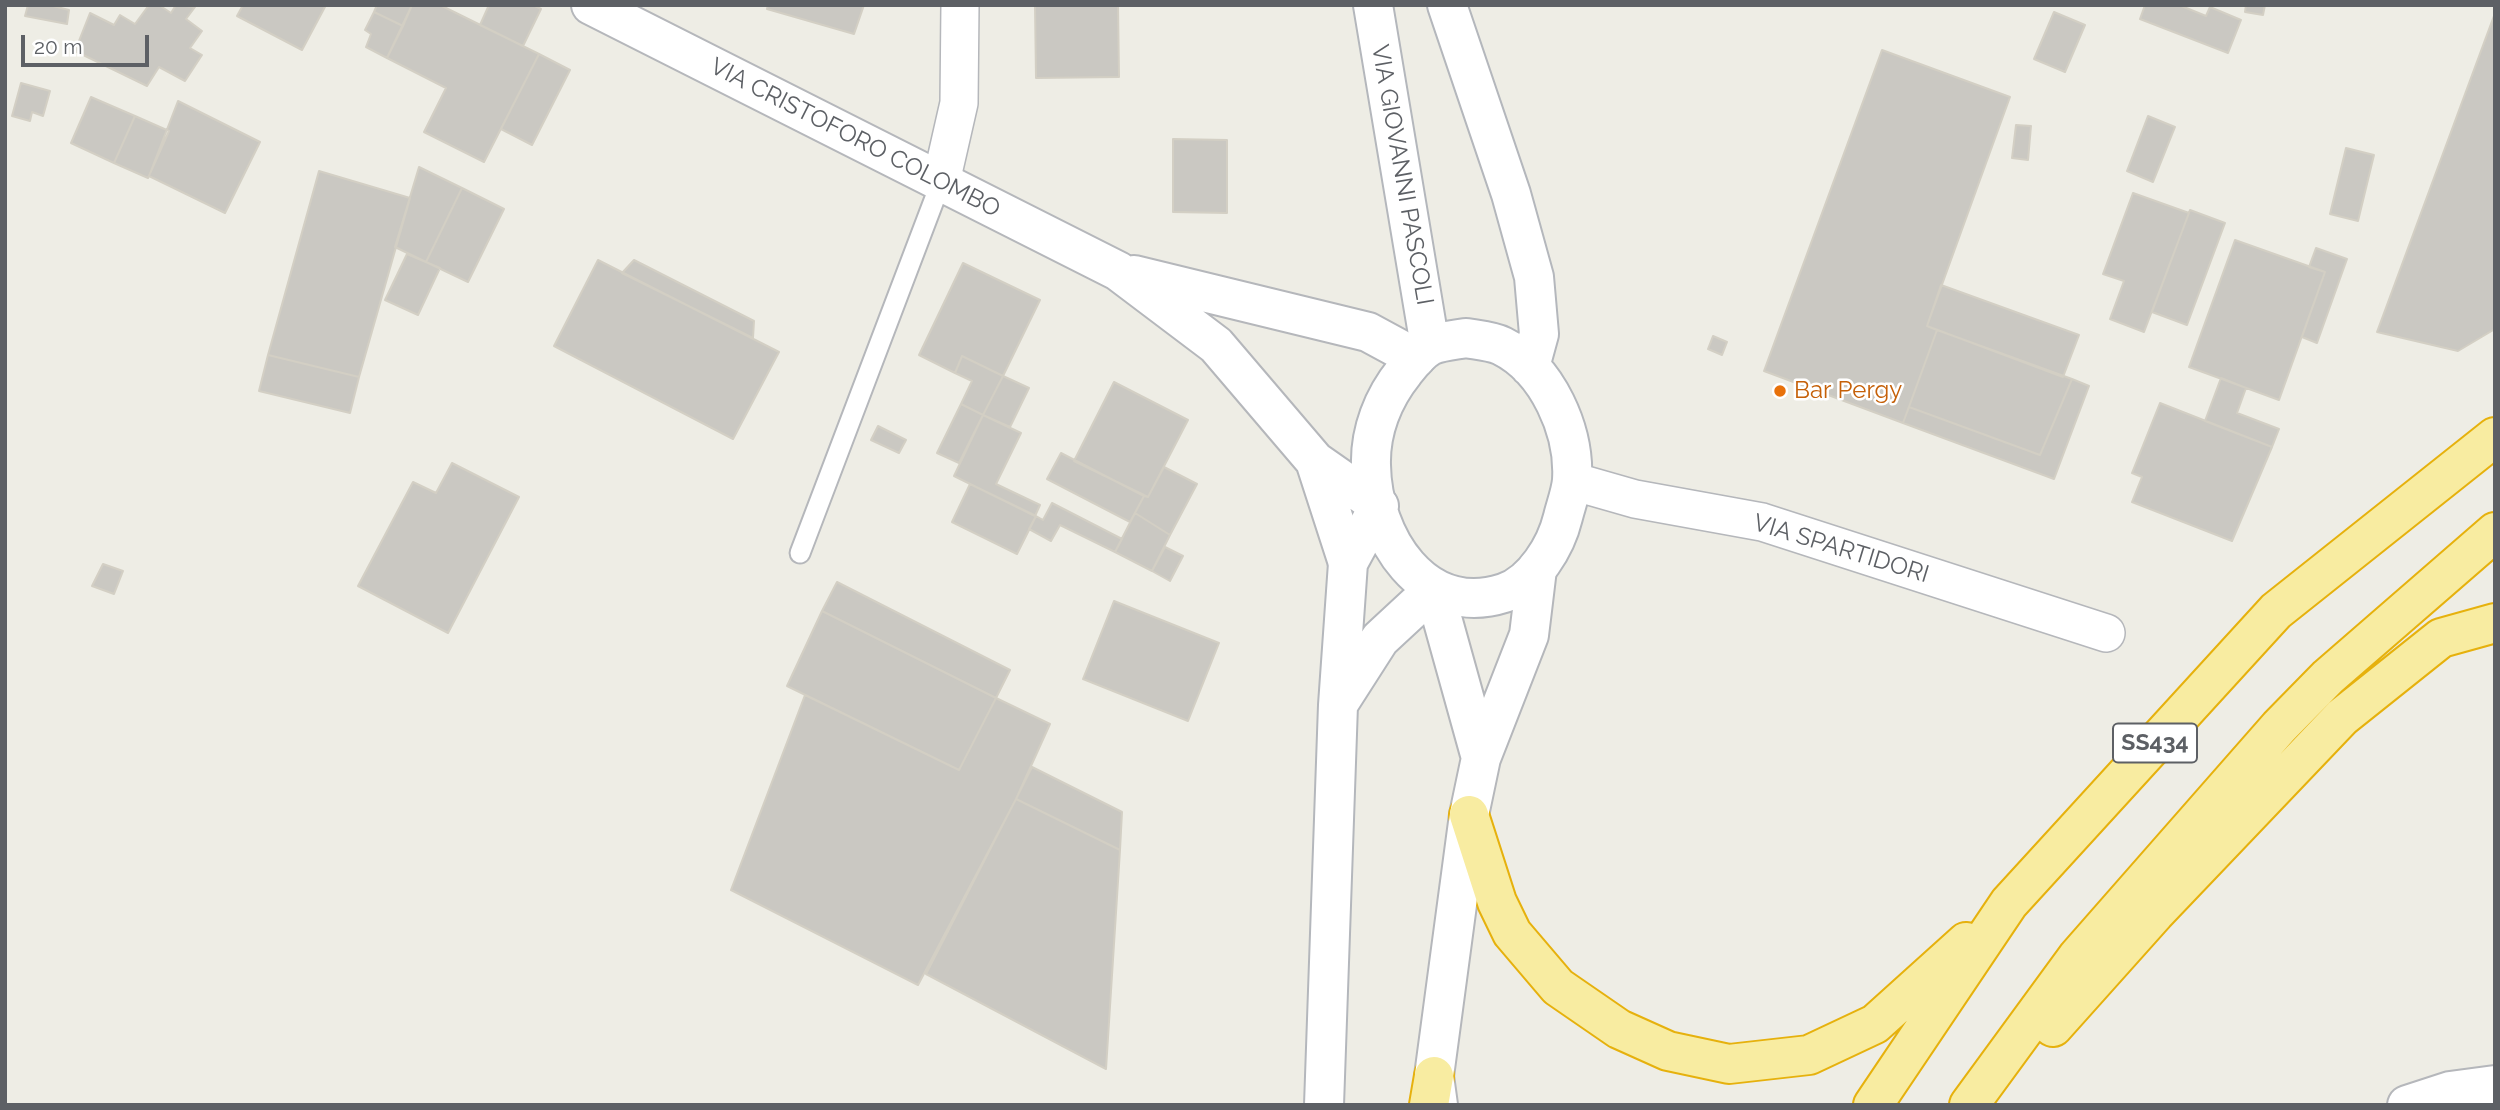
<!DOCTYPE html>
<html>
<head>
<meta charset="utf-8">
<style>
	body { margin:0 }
	#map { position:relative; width:2500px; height:1110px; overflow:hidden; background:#eeede5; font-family:Raleway,sans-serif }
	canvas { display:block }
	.frame { position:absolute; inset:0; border:7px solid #5d6065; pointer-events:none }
	.scale { position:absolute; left:21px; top:35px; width:128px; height:32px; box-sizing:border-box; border:4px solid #5d6065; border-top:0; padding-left:9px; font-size:21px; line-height:24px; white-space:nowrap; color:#5d6065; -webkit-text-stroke:5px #fff; paint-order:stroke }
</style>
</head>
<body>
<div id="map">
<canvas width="2500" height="1110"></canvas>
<div class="frame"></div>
<div class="scale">20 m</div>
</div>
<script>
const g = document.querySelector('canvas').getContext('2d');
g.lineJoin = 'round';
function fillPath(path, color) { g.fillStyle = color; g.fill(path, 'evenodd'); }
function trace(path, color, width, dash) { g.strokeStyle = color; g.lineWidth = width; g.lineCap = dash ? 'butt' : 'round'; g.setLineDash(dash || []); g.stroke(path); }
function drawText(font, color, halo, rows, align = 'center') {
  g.font = font + ' Raleway,sans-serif'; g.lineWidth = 5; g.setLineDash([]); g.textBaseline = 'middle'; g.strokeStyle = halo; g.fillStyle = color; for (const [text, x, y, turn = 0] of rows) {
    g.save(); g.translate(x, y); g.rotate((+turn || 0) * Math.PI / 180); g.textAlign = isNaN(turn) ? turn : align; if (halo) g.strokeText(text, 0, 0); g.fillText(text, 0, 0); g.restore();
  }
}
const building = new Path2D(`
	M28 5H49L69 10 67 24 25 16Z
	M149 5H159L171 13 176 5 195 7 186 19 202 31 190 48 202 55 185 81 159 67 147 86 75 51 90 13 114 25 120 15 135 24Z
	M243 5H326L302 50 237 16Z
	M377 5H412L403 26 374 12Z
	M412 5H440L539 54 484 162 424 132 446 88 387 58Z
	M489 5H533L541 9 523 46 480 25Z
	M768 5H864L854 34 767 9Z
	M1035 5H1118L1119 77 1036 78Z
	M2145 5H2179L2206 16 2210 7 2241 20 2228 53 2140 19Z
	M2246 5H2265L2263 15 2245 12Z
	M374 12 403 26 387 58 366 47 371 34 365 30Z
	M2054 12 2085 25 2065 72 2034 59Z
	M2495 13V329L2458 351 2377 332Z
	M1882 50 2010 97 1927 326 1937 330 1903 423 1764 371Z
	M539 54 570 70 532 145 501 129Z
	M21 83 50 91 43 116 32 112 30 121 12 116Z
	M91 97 135 116 114 163 71 143Z
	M178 101 260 142 225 213 149 176Z
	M135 116 169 131 148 178 114 163Z
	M2148 116 2175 127 2153 182 2127 171Z
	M2016 125 2031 126 2028 160 2012 158Z
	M1173 139 1227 140V213L1173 212Z
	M2346 148 2374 155 2358 221 2330 214Z
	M419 167 462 188 426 262 395 247Z
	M319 171 410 198 359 377 268 355Z
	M462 188 504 209 468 282 426 262Z
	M2133 193 2189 213 2144 332 2110 319 2124 281 2103 274Z
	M2190 210 2225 223 2187 325 2152 312Z
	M2235 240 2325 272 2279 400 2189 367Z
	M2316 248 2347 259 2317 343 2302 337 2325 272 2309 267Z
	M407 254 440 268 418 315 385 300Z
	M598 260 779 352 733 439 554 346Z
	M634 260 754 321 753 338 622 273Z
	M963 263 1040 300 1003 376 962 356 955 373 919 355Z
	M1941 285 2079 335 2063 377 1927 326Z
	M1937 330 2072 379 2040 455 1909 407Z
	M1713 336 1727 342 1722 355 1708 349Z
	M268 355 359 377 350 413 259 391Z
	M962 356 1003 376 983 415 961 404 972 381 955 373Z
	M1003 376 1029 388 1010 427 983 415Z
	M2221 378 2246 388 2237 413 2279 429 2272 447 2205 421Z
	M2072 379 2089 386 2054 479 1903 423 1909 407 2040 455Z
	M1114 382 1188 420 1148 497 1074 461Z
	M2160 403 2272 447 2232 541 2132 502 2142 477 2132 473Z
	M961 404 983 415 959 463 937 453Z
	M983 415 1021 433 996 484 1040 505 1035 516 954 476Z
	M878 426 906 440 899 453 871 440Z
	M1061 453 1144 496 1130 522 1047 479Z
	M452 463 519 497 448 633 358 586 413 482 436 493Z
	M1164 467 1197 484 1170 535 1135 513 1144 496 1148 497Z
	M970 484 1036 516 1017 554 952 522Z
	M1052 503 1122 539 1115 552 1060 525 1051 541 1029 529 1036 516 1043 520Z
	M1135 513 1170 535 1152 571 1115 552Z
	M1165 547 1183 556 1170 581 1152 571Z
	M103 564 123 571 114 594 92 586Z
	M837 582 1010 670 996 698 822 611Z
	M1114 601 1219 643 1188 721 1083 679Z
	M822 611 996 698 959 770 787 686Z
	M805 695 959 770 996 698 1050 724 1016 799 918 985 731 890Z
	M1032 767 1122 812 1120 850 1016 799Z
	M1016 799 1120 850 1106 1069 926 974Z`);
fillPath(building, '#cac8c2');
trace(building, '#d3cfc4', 2);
const service = new Path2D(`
	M800 553 941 182`);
const minor = new Path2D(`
	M941 182 959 103 960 5
	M1572 481 1635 499 1762 522 2106 633`);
const tertiary = new Path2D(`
	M591 5 1118 271 1216 345 1315 461 1378 505
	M1134 275 1368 332 1416 358
	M1315 461 1348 563
	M1434 589 1481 758
	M1438 1105 1434 1076 1469 815 1481 758 1529 635 1537 569
	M2407 1105 2450 1091 2495 1085`);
const secondary = new Path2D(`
	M1373 5 1430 346
	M1447 5 1511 194 1534 277 1539 334 1530 367
	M1466 338C1477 340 1492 341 1502 346 1548 369 1575 431 1572 480 1571 492 1566 505 1563 517 1556 546 1534 583 1504 593 1423 619 1372 537 1371 465 1370 431 1383 398 1404 372 1411 363 1419 352 1430 346 1440 341 1455 340 1466 338Z
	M1339 703 1380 639 1434 589
	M1324 1105 1338 705 1348 563 1379 506`);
const trunk = new Path2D(`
	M1469 815 1497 902 1512 933 1558 987 1619 1029 1668 1051 1729 1064 1809 1055 1875 1024 1966 942
	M2053 1027 2155 913 2342 717 2441 638 2495 623
	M1429 1105 1434 1076
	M1873 1105 2009 903 2276 611 2495 437
	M1969 1105 2078 956 2279 727 2328 677 2495 532`);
trace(service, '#b5b7bb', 23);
trace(minor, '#b5b7bb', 40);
trace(tertiary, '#b5b7bb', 42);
trace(secondary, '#b4b7bc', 42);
trace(trunk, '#e6b10d', 42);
trace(service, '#fff', 19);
trace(minor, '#fff', 37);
trace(tertiary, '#fff', 38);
trace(secondary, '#fff', 38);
trace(trunk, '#f8eca1', 38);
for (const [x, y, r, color] of [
	[1780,391,7,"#e8710a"]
]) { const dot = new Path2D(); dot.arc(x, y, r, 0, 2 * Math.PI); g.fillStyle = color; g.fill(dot); trace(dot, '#fff', 2.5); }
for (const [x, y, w] of [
	[2155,743,84]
]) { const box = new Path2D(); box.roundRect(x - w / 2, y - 19.5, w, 39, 5); g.fillStyle = '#fff'; g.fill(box); trace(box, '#5d6065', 2); }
drawText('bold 23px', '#5d6065', null, [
	["SS434",2155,743]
]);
drawText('24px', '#5d6065', '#fff', [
	["VIA CRISTOFORO COLOMBO",855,138,27],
	["VIA GIOVANNI PASCOLI",1402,175,80],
	["VIA SPARTIDORI",1841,549,17]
]);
drawText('24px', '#c56008', '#fff', [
	["Bar Pergy",1794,391]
], 'left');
</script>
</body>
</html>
